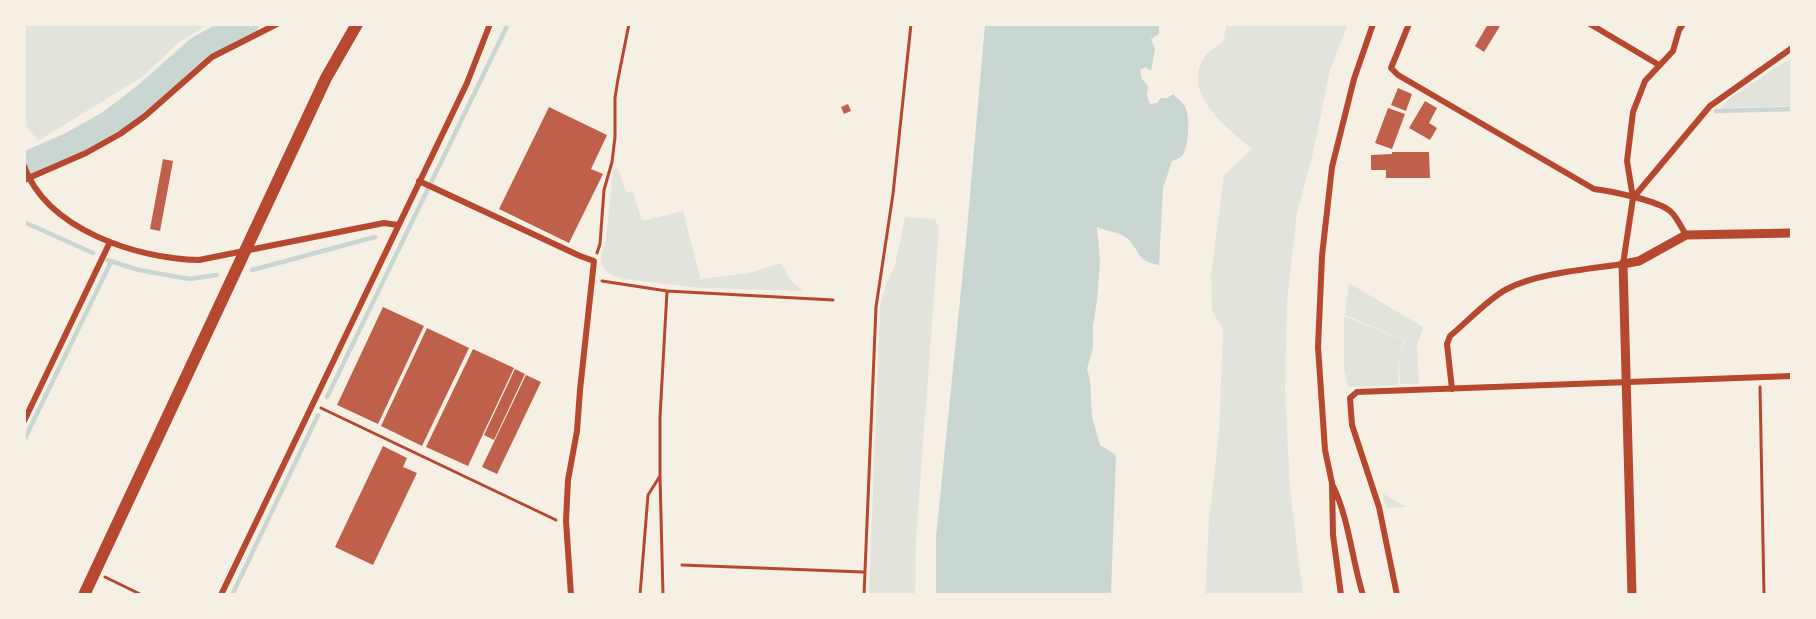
<!DOCTYPE html>
<html>
<head>
<meta charset="utf-8">
<style>
	body { margin:0 }
	#map { position:relative; width:1816px; height:619px; overflow:hidden; background:#f6efe4; font-family:Ubuntu,sans-serif }
	canvas { display:block }
	.frame { position:absolute; inset:0; border:26px solid #f6efe4; pointer-events:none }
</style>
</head>
<body>
<div id="map">
<canvas width="1816" height="619"></canvas>
<div class="frame"></div>
</div>
<script>
const g = document.querySelector('canvas').getContext('2d');
g.lineJoin = 'round';
function fillPath(path, color) { g.fillStyle = color; g.fill(path, 'evenodd'); }
function trace(path, color, width, dash) { g.strokeStyle = color; g.lineWidth = width; g.lineCap = dash ? 'butt' : 'round'; g.setLineDash(dash || []); g.stroke(path); }
fillPath(new Path2D(`
	M24 24H208L178 43 142 77 38 141 24 123Z
	M1226 24H1348L1330 70 1313 153 1297 212 1287 303 1285 389 1290 490 1303 595H1205L1209 520 1219 432 1223 329 1212 311 1211 275 1224 175 1252 149C1228 128 1178 92 1206 55 1211 50 1219 45 1224 40Z
	M1792 57V106L1720 108 1729 99Z
	M618 168 626 193 633 191 642 221 683 211 701 281V279L749 273 781 263 791 281 803 291 703 288 624 279 613 276 605 270 602 265 601 257 606 239 613 170Z
	M905 217 935 219 939 228 916 539 915 595H869L880 306 885 287 895 265Z
	M1349 283 1423 327 1417 346 1419 384H1400L1399 358 1398 385 1348 387 1344 368V316L1404 340 1399 358 1405 340 1345 315Z
	M1382 493 1406 507 1386 508Z`), '#e2e4dc');
fillPath(new Path2D(`
	M985 24H1159V34L1151 39 1155 49 1151 71 1145 67 1140 70 1142 79 1148 86 1147 96 1150 104 1157 103 1161 98H1167L1173 94C1178 99 1184 103 1186 109 1190 119 1189 150 1181 157 1178 159 1175 160 1172 161L1163 188 1159 265C1136 261 1141 252 1128 239 1120 232 1106 231 1097 227L1100 262 1097 301 1093 325V347L1087 369 1090 380 1092 417 1100 445 1116 455 1111 595H936V537L966 241Z`), '#c9d6d2');
trace(new Path2D(`
	M1716 111 1792 109
	M24 222 93 253
	M107 260 139 270 189 279 217 275
	M252 270 375 237
	M327 397 508 24
	M24 440 111 262
	M232 595 318 415`), '#c9d6d2', 4.5);
trace(new Path2D(`
	M24 166 70 146 111 123 146 96 199 49 245 24`), '#c9d6d2', 27);
fillPath(new Path2D(`
	M1488 24 1500 26 1484 52 1475 46Z
	M1398 88 1412 94 1406 111 1391 105Z
	M1425 101 1437 108 1429 123 1437 128 1430 140 1409 128Z
	M848 104 851 111 844 114 841 107Z
	M549 107 607 135 591 169 603 174 569 243 499 209Z
	M1388 108 1405 114 1392 149 1375 143Z
	M1392 152H1429L1430 178H1386V170H1371V155L1392 154Z
	M163 159 173 161 160 231 150 229Z
	M383 307 424 326 378 424 337 405Z
	M427 328 469 348 422 446 381 426Z
	M473 349 514 368 468 466 426 447Z
	M515 369 525 374 494 440 484 435Z
	M526 375 541 382 497 474 482 467Z
	M383 446 407 458 403 467 417 473 373 565 335 547Z`), '#bf614a');
trace(new Path2D(`
	M597 253 600 244 604 190 612 162 615 137V98L618 79 629 24
	M602 281 667 291 833 300
	M1760 387 1764 595
	M321 408 556 520
	M660 477 663 595
	M682 565 863 572
	M105 577 142 595
	M640 595 648 495 660 476V417L667 291
	M864 595 876 307 893 194 911 24`), '#b5482f', 3);
trace(new Path2D(`
	M1409 24 1391 68 1398 75 1594 189C1611 191 1659 201 1670 211 1677 217 1681 227 1686 235
	M1590 24 1659 65
	M24 166C47 230 138 259 199 260L384 223 398 225
	M24 180 86 153 120 134 145 116 212 57 277 24
	M419 181 580 256 594 261 580 390 577 431 568 480 566 521 571 595
	M1633 198 1710 106 1792 48
	M1452 389 1447 344 1450 336C1466 323 1489 298 1507 289 1537 273 1589 269 1623 264L1633 198 1627 161 1633 112 1645 81 1673 51 1679 30 1683 24
	M24 421 110 242
	M1333 486C1349 519 1352 560 1363 595
	M221 595 467 83 490 24
	M1341 595 1333 535 1332 483 1325 450 1318 347 1322 256 1332 167 1354 79 1373 24
	M1397 595 1379 507 1352 425 1350 398 1357 392 1792 376`), '#b5482f', 6);
trace(new Path2D(`
	M1632 595 1623 264 1639 261 1686 235 1792 233`), '#b5482f', 9);
trace(new Path2D(`
	M84 595 326 78 357 24`), '#b5482f', 12);
</script>
</body>
</html>
